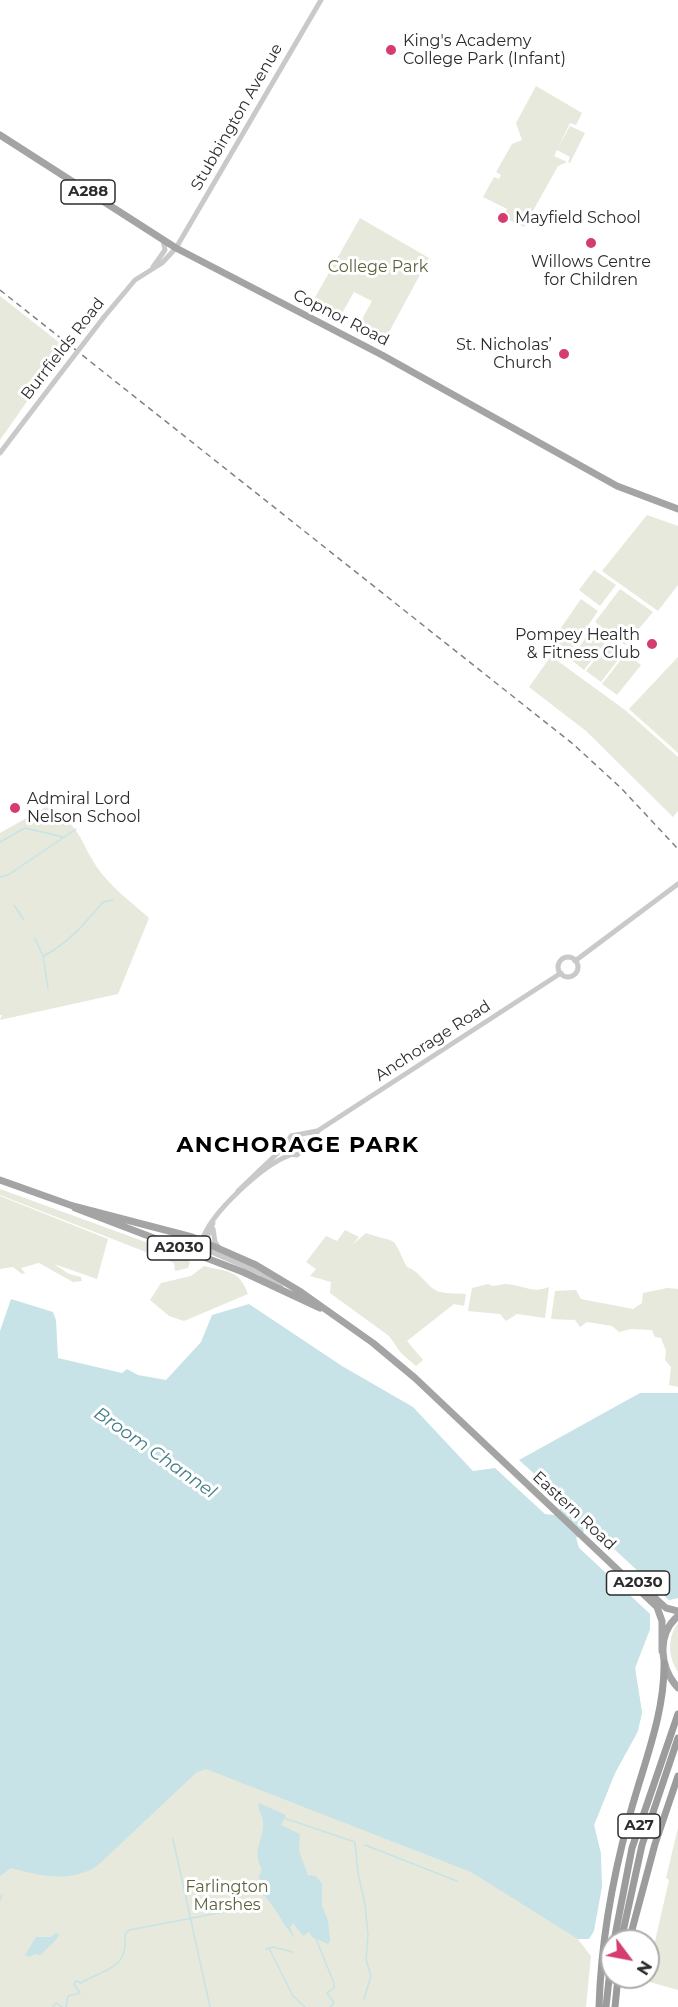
<!DOCTYPE html>
<html>
<head>
<meta charset="utf-8">
<style>
	body { margin:0 }
	#map { position:relative; width:678px; height:2007px; overflow:hidden; background:#fff; font-family:Montserrat,sans-serif }
	canvas { display:block }
	.north { position:absolute; left:600px; top:1929px; width:60px; height:60px; box-sizing:border-box; background:#fff; border:2px solid #ababab; border-radius:50%; rotate:122deg; font-size:16px; font-weight:700; line-height:24px; text-align:center; color:#2c2c2c }
	.north::after { content:''; display:block; margin:auto; width:21px; height:27px; background:#d53d6e; clip-path:polygon(50% 0,100% 100%,50% 72%,0 100%) }
</style>
</head>
<body>
<div id="map">
<canvas width="678" height="2007"></canvas>
<div class="north">N</div>
</div>
<script>
const g = document.querySelector('canvas').getContext('2d');
g.lineJoin = 'round';
function fillPath(path, color) { g.fillStyle = color; g.fill(path, 'evenodd'); }
function trace(path, color, width, dash) { g.strokeStyle = color; g.lineWidth = width; g.lineCap = dash ? 'butt' : 'round'; g.setLineDash(dash || []); g.stroke(path); }
function drawText(font, color, halo, rows, align = 'center') {
  g.font = font + ' Montserrat,sans-serif'; g.lineWidth = 6; g.setLineDash([]); g.textBaseline = 'middle'; g.strokeStyle = halo; g.fillStyle = color; for (const [text, x, y, turn = 0] of rows) {
    g.save(); g.translate(x, y); g.rotate((+turn || 0) * Math.PI / 180); g.textAlign = isNaN(turn) ? turn : align; if (halo) g.strokeText(text, 0, 0); g.fillText(text, 0, 0); g.restore();
  }
}
fillPath(new Path2D(`
	M536 86 582 113 576 125 570 123 558 148 570 126 585 133 570 163 568 162 570 157 557 150 554 156 567 162 558 166 524 227 503 217 507 209 483 197 494 177 499 179 501 175 496 172 512 144 522 140 516 123Z
	M360 218 429 258 382 345 355 332 372 301 354 292 337 322 309 308Z
	M0 296 65 347 0 440Z
	M647 515 678 526V585L658 611 602 571Z
	M594 570 616 585 600 606 579 590Z
	M620 589 653 612 625 645 595 622Z
	M581 599 598 611 566 657 549 645Z
	M593 628 608 639 584 670 570 659Z
	M610 641 624 652 601 682 586 671Z
	M626 653 641 665 617 695 602 684Z
	M551 656 625 710 678 757V811L673 817 586 731 529 687Z
	M678 657V753L629 709Z
	M46 807C86 828 78 843 102 874 116 891 131 902 149 918L118 994 0 1020 2 1015H0V833Z
	M0 1189 184 1256 190 1262 188 1268 175 1271 174 1263 0 1195Z
	M0 1196 108 1239 97 1279 54 1264 69 1274 81 1277 82 1281 73 1282 39 1263 21 1268 25 1273 22 1274 13 1267 0 1269Z
	M345 1230 359 1237 352 1245 366 1233C401 1245 390 1233 407 1267 421 1272 425 1285 437 1291 444 1294 457 1293 466 1294L464 1306 454 1304 407 1341 423 1360 416 1366 401 1353 389 1336 330 1293 331 1282 310 1276 316 1269 306 1262 326 1236 337 1241Z
	M204 1266C227 1272 239 1269 248 1294L184 1321 169 1316 150 1300 161 1283 191 1276Z
	M488 1284C495 1288 499 1284 506 1284 523 1285 532 1294 549 1287L545 1318 517 1314 506 1321 500 1314 468 1311 472 1288Z
	M667 1288 678 1289V1387L669 1385 671 1367 665 1360 666 1351 661 1338 655 1337 652 1330 631 1329 619 1332 612 1326 587 1322 580 1327 575 1320 551 1319 555 1291 576 1290 581 1299 633 1309 642 1303 643 1293Z
	M0 1425 537 1603 586 1517 678 1598 669 1600 595 1531 588 1528 576 1538 579 1548 650 1614V1629L635 1668 642 1714 637 1733 615 1773 594 1825 601 1854 600 1872 585 1934 578 1939 591 1956 586 2007H0Z
	M678 1623V1672C668 1657 667 1638 678 1623Z
	M678 1828V1990L646 1981 669 1880 666 1878Z`), '#e6e9db');
fillPath(new Path2D(`
	M11 1299 53 1312 56 1320 58 1358 122 1373 127 1369 138 1375 166 1380 201 1342 212 1315 249 1304 342 1366 413 1407 473 1471 495 1468 545 1514 554 1515 563 1506V1500L519 1460 640 1393H678V1598L669 1600 595 1531 588 1528 576 1538 579 1548 650 1614V1629L635 1668 642 1712 638 1731 615 1773 594 1825 601 1854 602 1887 594 1931 589 1939H578L471 1872 206 1769 197 1772 97 1866C70 1883 40 1876 11 1868L0 1876V1331Z
	M259 1803 286 1815 281 1825 300 1834 299 1851 308 1875 316 1876 322 1884V1906L328 1920 330 1941 328 1944 312 1937 309 1932 303 1936 293 1923 290 1928 295 1938C285 1928 270 1898 262 1894L259 1876 262 1869C251 1850 264 1841 263 1822 263 1814 257 1812 259 1803Z
	M56 1933 59 1935C55 1943 47 1947 41 1955L35 1954 30 1957 25 1955 36 1937H51Z`), '#c8e3e7');
trace(new Path2D(`
	M0 842 25 828 63 837
	M0 877 8 875 76 829
	M14 905 24 920
	M35 938 42 954
	M48 988 43 956C67 945 87 921 103 902L113 900
	M284 1818 355 1842 358 1873 365 1905 368 1935 366 1959 371 1976 364 1999
	M173 1839 210 2007
	M365 1845 457 1881
	M0 1900 2 1895
	M316 1939 334 1983V1988L327 1993 334 2003 330 2007
	M269 1948 293 1996 305 2007
	M266 1949 273 1947 293 1952
	M53 2007 56 2003 62 2007
	M66 2007 68 1996 80 1993 74 1984 76 1981 81 1983C105 1968 128 1971 125 1935L129 1930 224 1912`), '#c8e3e7', 1.5);
trace(new Path2D(`
	M153 267 165 250 163 240
	M104 317 135 280 162 263 176 248 321 0
	M0 453 54 382
	M558 967a10 10 0 1 1 20 0a10 10 0 1 1-20 0Z
	M575 961 678 884
	M304 1146 319 1130 561 973
	M284 1147 291 1136 317 1131
	M288 1154 297 1155 303 1149V1142L297 1136
	M238 1191 284 1147
	M213 1229 215 1242 219 1248
	M200 1255 213 1223
	M281 1287 260 1273 209 1251 202 1241C210 1213 263 1165 290 1155`), '#c9c9c9', 5);
trace(new Path2D(`
	M0 135 176 248 382 355 617 486 678 509
	M0 1180 73 1206 192 1237 256 1265 301 1292 373 1343 415 1378 657 1607 662 1621V1651
	M75 1208 243 1272 320 1308
	M644 1588 666 1608 678 1611
	M678 1616C656 1635 660 1668 678 1688`), '#a4a4a4', 7);
trace(new Path2D(`
	M614 1941 632 1848 678 1714
	M621 1941 642 1845 678 1738
	M629 1941 655 1844 678 1776
	M599 2007C601 1943 612 1880 629 1818 642 1768 665 1715 664 1663
	M606 2007 612 1952
	M615 2007 618 1977`), '#9c9c9c', 7);
trace(new Path2D(`
	M0 290 573 744 621 788 678 849`), '#818181', 1.5, [6, 4.5]);
trace(new Path2D(`
	M54 382 104 317`), '#c9c9c9', 5);
for (const [x, y, r, color] of [
	[391,50,6,"#d53d6e"],
	[503,218,6,"#d53d6e"],
	[591,243,6,"#d53d6e"],
	[564,354,6,"#d53d6e"],
	[652,644,6,"#d53d6e"],
	[15,808,6,"#d53d6e"]
]) { const dot = new Path2D(); dot.arc(x, y, r, 0, 2 * Math.PI); g.fillStyle = color; g.fill(dot); trace(dot, '#fff', 2); }
for (const [x, y, w] of [
	[88,192,54],
	[179,1248,63],
	[638,1583,63],
	[639,1826,42]
]) { const box = new Path2D(); box.roundRect(x - w / 2, y - 12, w, 24, 4.5); g.fillStyle = '#fff'; g.fill(box); trace(box, '#2c2c2c', 1.5); }
drawText('bold 15px', '#2c2c2c', null, [
	["A288",88,192],
	["A2030",179,1248],
	["A2030",638,1583],
	["A27",639,1826]
]);
drawText('16px', '#2c2c2c', '#fff', [
	["King's Academy",403,41],
	["College Park (Infant)",403,59],
	["Mayfield School",515,218],
	["Willows Centre",591,262,"center"],
	["for Children",591,280,"center"],
	["St. Nicholas’",552,345,"right"],
	["Church",552,363,"right"],
	["Pompey Health",640,635,"right"],
	["& Fitness Club",640,653,"right"],
	["Admiral Lord",27,799],
	["Nelson School",27,817]
], 'left');
drawText('16px', '#2c2c2c', '#fff', [
	["Stubbington Avenue",237,117,-60],
	["Copnor Road",341,318,27],
	["Burrfields Road",63,349,-52],
	["Anchorage Road",433,1041,-33],
	["Eastern Road",574,1511,43]
]);
drawText('16px', '#59633e', '#fff', [
	["College Park",378,267],
	["Farlington",227,1887],
	["Marshes",227,1905]
]);
drawText('italic 18px', '#427d86', '#fff', [
	["Broom Channel",155,1453,35]
]);
g.letterSpacing = '1.5px';
drawText('bold 22px', '#000', '#fff', [
	["ANCHORAGE PARK",298,1146]
]);
g.letterSpacing = '0px';
</script>
</body>
</html>
